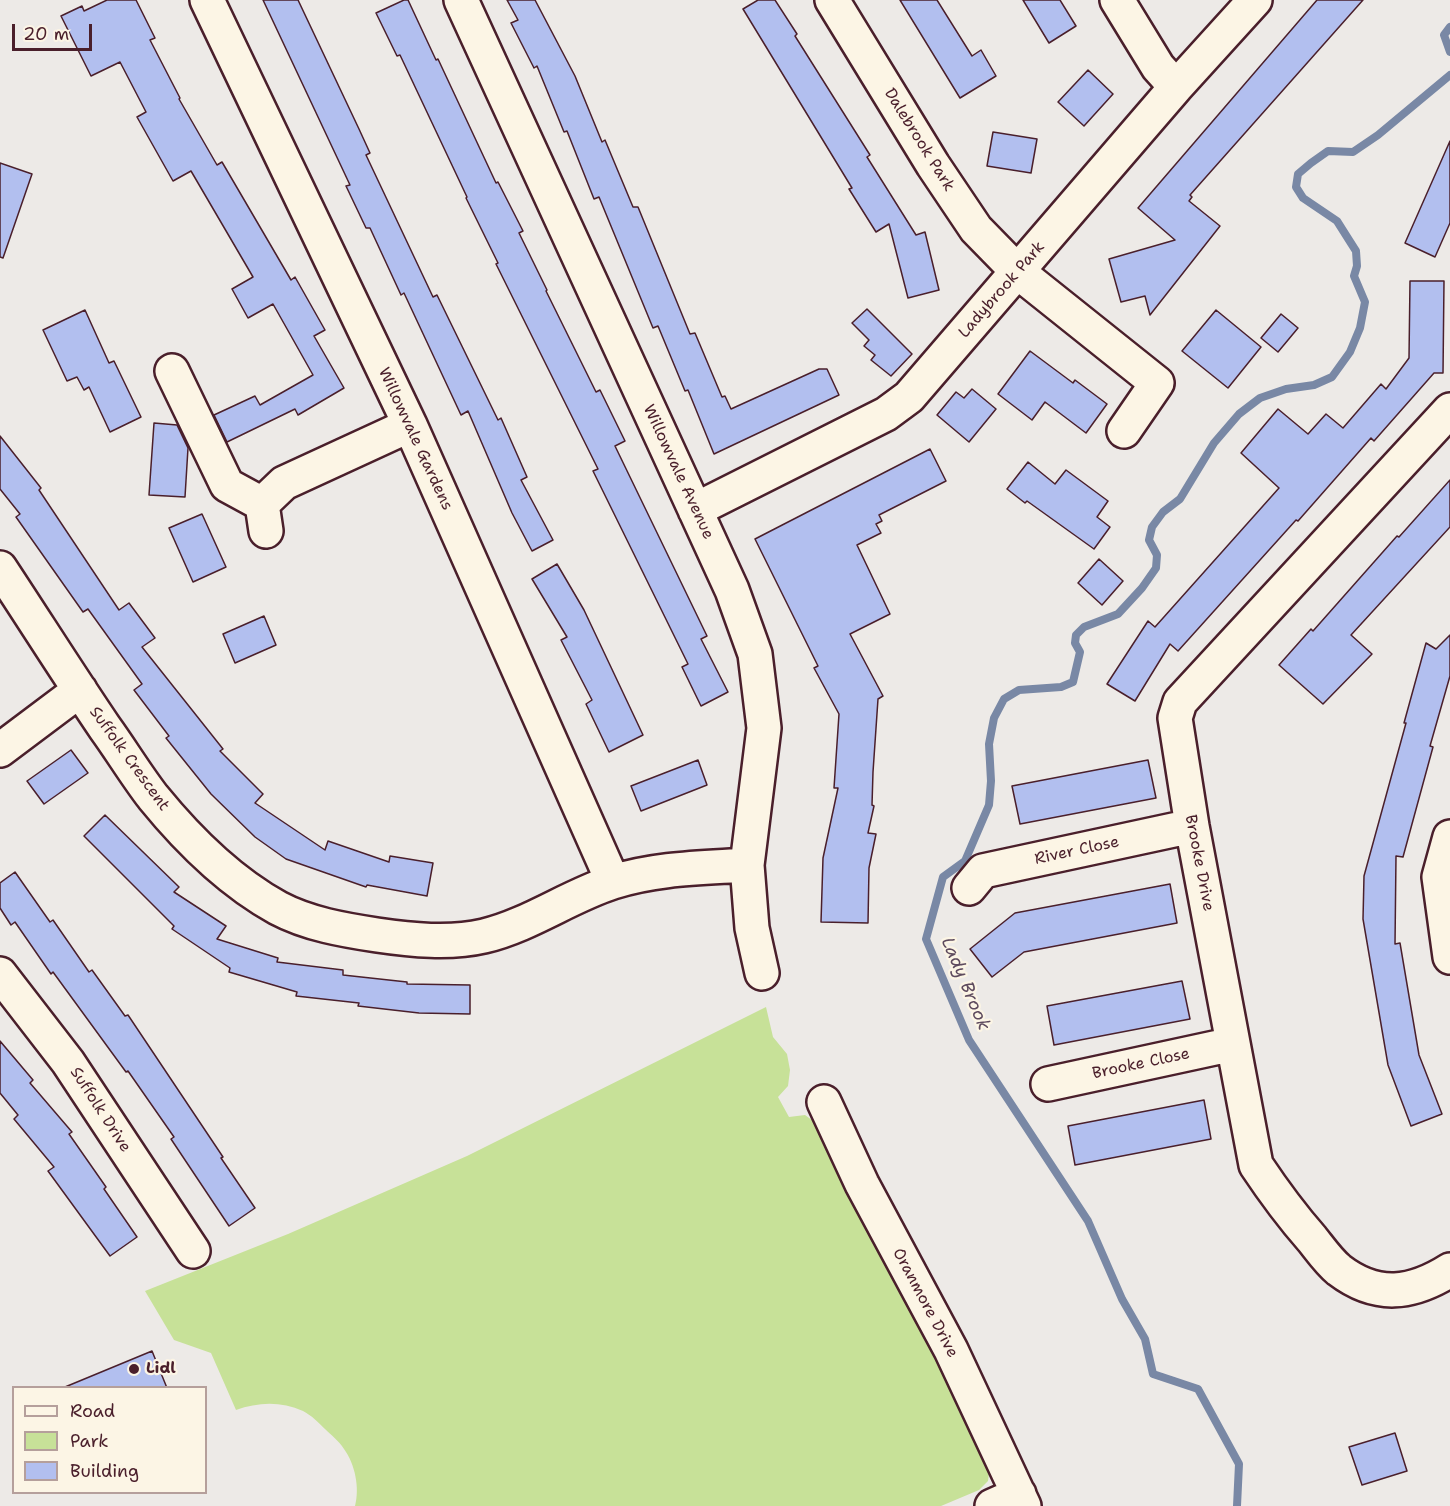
<!DOCTYPE html>
<html>
<head>
<meta charset="utf-8">
<style>
	body { margin:0 }
	#map { position:relative; width:1450px; height:1506px; overflow:hidden; background:#edeae7; font-family:"Shantell Sans",sans-serif }
	canvas { display:block }
	.legend { position:absolute; left:12px; top:1386px; width:195px; height:108px; box-sizing:border-box; background:#fcf5e5; border:2px solid #b59f9b; margin:0; padding:8px 10px; list-style:none; font-size:18px; color:#4a1f2b }
	.legend li { display:flex; align-items:center; gap:12px; height:30px }
	.legend b { width:30px; border:2px solid #b59f9b }
	.scale { position:absolute; left:12px; top:24px; width:80px; height:27px; box-sizing:border-box; border:3px solid #4a1f2b; border-top:0; padding-left:8px; font-size:18px; line-height:21px; white-space:nowrap; color:#4a1f2b; -webkit-text-stroke:4px #fcf5e5; paint-order:stroke }
</style>
</head>
<body>
<div id="map">
<canvas width="1450" height="1506"></canvas>
<ul class="legend">
<li><b style="height:8px;background:#fcf5e5"></b>Road</li>
<li><b style="height:16px;background:#c7e198"></b>Park</li>
<li><b style="height:16px;background:#b2bfef"></b>Building</li>
</ul>
<div class="scale">20 m</div>
</div>
<script>
const g = document.querySelector('canvas').getContext('2d');
g.lineJoin = 'round';
function fillPath(path, color) { g.fillStyle = color; g.fill(path, 'evenodd'); }
function trace(path, color, width, dash) { g.strokeStyle = color; g.lineWidth = width; g.lineCap = dash ? 'butt' : 'round'; g.setLineDash(dash || []); g.stroke(path); }
function drawText(font, color, halo, rows, align = 'center') {
  g.font = font + ' "Shantell Sans",sans-serif'; g.lineWidth = 4.5; g.setLineDash([]); g.textBaseline = 'middle'; g.strokeStyle = halo; g.fillStyle = color; for (const [text, x, y, turn = 0] of rows) {
    g.save(); g.translate(x, y); g.rotate((+turn || 0) * Math.PI / 180); g.textAlign = isNaN(turn) ? turn : align; if (halo) g.strokeText(text, 0, 0); g.fillText(text, 0, 0); g.restore();
  }
}
fillPath(new Path2D(`
	M766 1007 773 1037 787 1054 790 1070 788 1086 778 1097 789 1117 805 1115 816 1123 990 1465 988 1481 979 1490 941 1506H355C360 1488 355 1464 344 1449 339 1441 331 1435 325 1429 319 1423 311 1415 303 1411 281 1401 258 1402 236 1410L211 1353 174 1340 145 1291 288 1234 467 1156Z`), '#c7e198');
trace(new Path2D(`
	M1450 27 1444 35 1450 52
	M1237 1506 1239 1464 1198 1389 1153 1374 1145 1339 1122 1299 1088 1221 969 1040 926 939 943 877 965 861 989 805 991 781 989 744 994 718 1004 699 1019 690 1061 687 1073 682 1080 652 1075 643 1076 635 1084 627 1118 614 1142 588 1156 568 1157 555 1149 540 1152 527 1163 512 1180 499 1214 443 1239 414 1260 398 1286 389 1314 385 1332 377 1350 352 1360 328 1365 302 1354 276 1357 266 1356 251 1349 240 1337 221 1303 198 1296 187 1298 174 1311 163 1328 151 1353 152 1378 135 1450 75`), '#7988a5', 8);
const building = new Path2D(`
	M107 0H136L155 38 150 40 180 98 179 99 217 165 222 162 291 280 295 277 325 330 314 336 344 388 298 415 295 409 227 442 214 415 255 396 260 405 313 375 273 304 248 318 232 289 253 277 191 171 173 181 137 117 146 112 120 62 91 76 61 16 82 6 84 11Z
	M263 0H298L359 129 370 153 366 155 433 297 437 295 498 420 501 418 527 477 521 480 553 540 532 551 512 513 468 411 461 415 404 293 401 295 370 228H366L346 186 350 185Z
	M404 0H408L436 60 438 59 496 183 498 182 523 231 519 233 547 290 546 291 596 392 600 390 625 441 615 446 707 636 701 639 728 692 701 706 682 667 688 664 593 471 598 469 496 264 498 263 466 198 467 197 400 55 397 56 376 13Z
	M507 0H535L575 76 602 142 605 140 633 207H638L690 334 695 333 722 397 725 396 731 409 819 369H827L839 395 714 454 688 390 685 391 658 326 653 328 599 197 594 199 567 131 564 132 537 66 534 68 511 23 518 20Z
	M758 0H775L797 34 795 36 870 155 867 157 916 235 925 232 939 290 908 298 889 224 876 232 849 189 852 188 743 9Z
	M900 0H937L972 56 981 50 996 76 960 98Z
	M1023 0H1060L1076 26 1049 43Z
	M1317 0H1363L1190 195 1192 197 1189 201 1220 226 1150 315 1145 296 1121 302 1109 259 1175 240 1138 208Z
	M1088 70 1113 94 1084 126 1058 102Z
	M993 132 1037 139 1031 173 987 166Z
	M1450 141V223L1435 257 1405 243Z
	M0 163 32 174 3 258 0 257Z
	M1410 281H1444L1443 373H1434L1374 441 1371 438 1298 521 1296 520 1178 651 1170 644 1135 701 1107 684 1148 621 1155 627 1279 488 1241 453 1278 409 1308 434 1326 414 1343 428 1381 384 1386 389 1409 358Z
	M867 309 912 354 891 376 871 360 875 355 864 346 869 340 852 323Z
	M85 310 109 363 114 361 141 417 110 432 89 387 84 390 77 377 67 381 43 330Z
	M1216 310 1261 347 1228 388 1182 351Z
	M1281 314 1298 328 1278 352 1261 338Z
	M1030 351 1073 383 1075 380 1107 404 1086 433 1045 402 1032 420 998 394Z
	M972 389 996 409 969 442 937 415 956 392 964 398Z
	M154 423 177 425 188 448 185 497 149 495Z
	M0 436 41 488 39 490 119 610 129 603 155 638 142 647 223 749 220 751 263 794 255 803 325 850 328 841 389 862 390 856 433 863 427 896 367 885 366 887 286 859 255 837 211 794 166 738 169 736 134 690 142 684 88 609 83 612 16 517 20 514 0 489Z
	M930 449 946 481 879 515 882 521 876 524 881 533 857 545 890 614 850 634 883 696 878 699 873 772 872 805 874 806 868 833 876 834 869 868 868 923 821 922 823 858 838 788H834L839 714 814 668 818 666 755 539Z
	M1028 462 1055 484 1066 470 1108 501 1097 517 1110 527 1094 549 1027 501 1025 503 1007 489Z
	M1450 480V527L1351 635 1372 654 1323 704 1279 665 1311 629 1313 631 1397 536 1399 537Z
	M202 514 226 567 193 582 169 528Z
	M1099 559 1123 581 1102 605 1078 583Z
	M557 564 584 610 643 735 609 752 586 704 592 700 561 640 567 637 532 579Z
	M264 616 276 645 235 663 223 634Z
	M1450 635V676L1430 746 1433 747 1403 857 1396 856 1395 944 1400 943 1419 1055 1442 1114 1411 1126 1388 1065 1363 919 1364 876 1406 723H1404L1426 643 1436 649Z
	M71 750 88 773 44 804 27 781Z
	M698 760 707 785 641 811 631 786Z
	M1148 760 1156 798 1020 824 1012 786Z
	M105 815 179 887 174 892 226 926 217 939 278 958 277 962 343 970V975L407 982V984L470 985V1014L419 1013 358 1006 359 1003 296 996 297 992 229 972 230 968 172 929 174 926 84 836Z
	M15 872 50 922 53 920 89 972 92 970 125 1016 128 1015 223 1157 221 1158 255 1208 229 1226 171 1139 174 1137 128 1071 126 1072 53 972 51 974 15 922 11 925 0 908V883Z
	M1170 884 1177 923 1024 952 992 977 970 949 1015 913Z
	M1182 981 1190 1019 1054 1045 1047 1006Z
	M0 1041 33 1080 30 1083 72 1132 69 1134 106 1187 104 1189 137 1237 110 1256 48 1171 54 1167 14 1119 18 1115 0 1093Z
	M1204 1100 1211 1139 1075 1165 1068 1126Z
	M152 1351 167 1388H65V1387Z
	M1395 1433 1407 1471 1362 1485 1349 1447Z`);
fillPath(building, '#b2bfef');
trace(building, '#4a1f2b', 1.5);
const minor = new Path2D(`
	M207 0 410 425 613 882
	M461 0 732 590 755 654 764 728 747 865 752 928 762 973
	M832 0 933 165 976 229 1018 272 1157 383 1124 431
	M1117 0 1158 67 1176 87
	M172 371 227 485 262 504
	M1450 410 1180 702 1175 718 1192 826 1256 1165C1274 1192 1290 1214 1312 1239 1320 1249 1329 1262 1339 1270 1377 1299 1412 1294 1450 1270
	M695 510 886 414 909 397 1176 87 1255 0
	M266 531 262 504 284 483 410 425
	M0 568C35 621 69 675 105 728 121 750 136 775 153 797 188 840 229 881 278 908 308 924 344 930 377 935 411 940 450 944 484 936 530 925 569 896 613 882 657 868 702 868 747 865
	M0 750 80 690
	M1450 837 1439 877 1450 957
	M969 888 983 871 1192 826
	M0 974 68 1062 193 1251
	M1048 1084 1233 1044
	M824 1102 862 1184 951 1350 1024 1506
	M992 1506 1019 1494`);
trace(minor, '#4a1f2b', 38);
trace(minor, '#fcf5e5', 33);
for (const [x, y, r, color] of [
	[134,1369,6,"#4a1f2b"]
]) { const dot = new Path2D(); dot.arc(x, y, r, 0, 2 * Math.PI); g.fillStyle = color; g.fill(dot); trace(dot, '#fcf5e5', 2); }
drawText('16px', '#4a1f2b', '#fcf5e5', [
	["Dalebrook Park",919,140,58],
	["Ladybrook Park",1002,290,-49],
	["Willowvale Gardens",415,439,65],
	["Willowvale Avenue",678,472,65],
	["Suffolk Crescent",129,759,54],
	["River Close",1077,851,-12],
	["Brooke Drive",1199,863,79],
	["Brooke Close",1141,1064,-12],
	["Suffolk Drive",100,1110,57],
	["Oranmore Drive",925,1303,62]
]);
drawText('bold 16px', '#4a1f2b', '#fcf5e5', [
	["Lidl",146,1369]
], 'left');
drawText('italic 18px', '#5e4b5e', '#fcf5e5', [
	["Lady Brook",965,984,67]
]);
</script>
</body>
</html>
